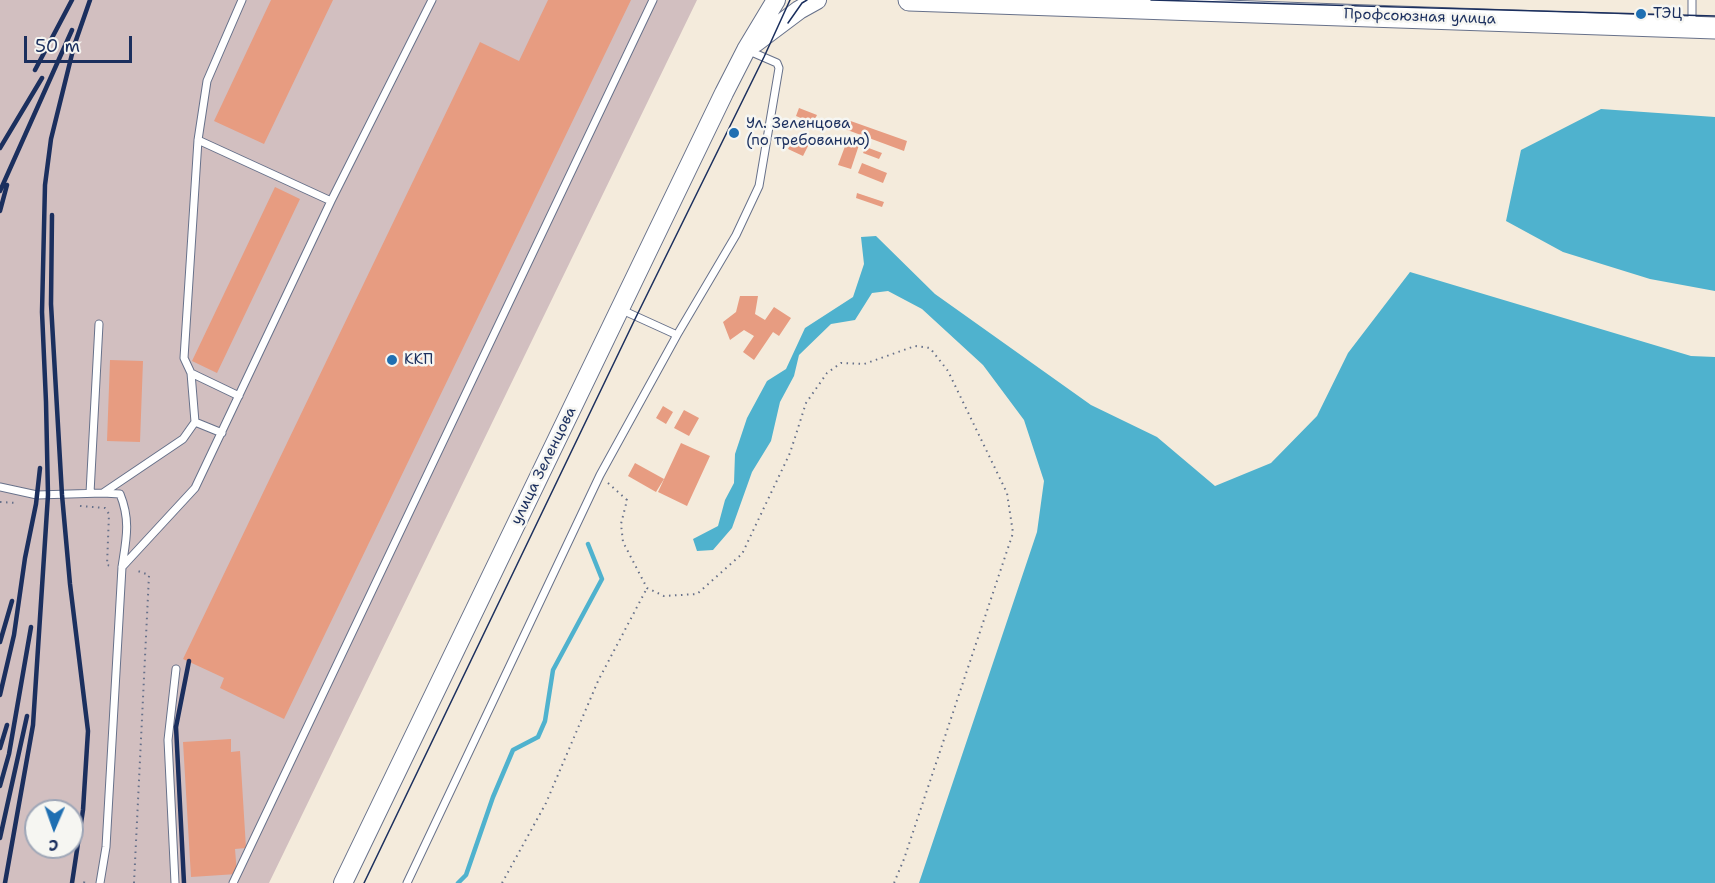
<!DOCTYPE html>
<html>
<head>
<meta charset="utf-8">
<style>
	body { margin:0 }
	#map { position:relative; width:1715px; height:883px; overflow:hidden; background:#f4ebdc; font-family:"Shantell Sans",sans-serif }
	canvas { display:block }
	.north { position:absolute; left:24px; top:799px; width:60px; height:60px; box-sizing:border-box; background:#f6f6f2; border:2px solid #9ea6b7; border-radius:50%; rotate:182deg; font-size:16px; font-weight:700; line-height:24px; text-align:center; color:#1b2f5e }
	.north::after { content:''; display:block; margin:auto; width:21px; height:27px; background:#1f6fb2; clip-path:polygon(50% 0,100% 100%,50% 72%,0 100%) }
	.scale { position:absolute; left:24px; top:36px; width:108px; height:27px; box-sizing:border-box; border:3px solid #1b2f5e; border-top:0; padding-left:8px; font-size:18px; line-height:21px; white-space:nowrap; color:#1b2f5e; -webkit-text-stroke:4px #f6f6f2; paint-order:stroke }
</style>
</head>
<body>
<div id="map">
<canvas width="1715" height="883"></canvas>
<div class="north">С</div>
<div class="scale">50 m</div>
</div>
<script>
const g = document.querySelector('canvas').getContext('2d');
g.lineJoin = 'round';
function fillPath(path, color) { g.fillStyle = color; g.fill(path, 'evenodd'); }
function trace(path, color, width, dash) { g.strokeStyle = color; g.lineWidth = width; g.lineCap = dash ? 'butt' : 'round'; g.setLineDash(dash || []); g.stroke(path); }
function drawText(font, color, halo, rows, align = 'center') {
  g.font = font + ' "Shantell Sans",sans-serif'; g.lineWidth = 5; g.setLineDash([]); g.textBaseline = 'middle'; g.strokeStyle = halo; g.fillStyle = color; for (const [text, x, y, turn = 0] of rows) {
    g.save(); g.translate(x, y); g.rotate((+turn || 0) * Math.PI / 180); g.textAlign = isNaN(turn) ? turn : align; if (halo) g.strokeText(text, 0, 0); g.fillText(text, 0, 0); g.restore();
  }
}
fillPath(new Path2D(`
	M0 0H697L269 883H0ZM36 811H72V847H36Z`), '#d2bfc0');
fillPath(new Path2D(`
	M1601 109 1715 117V291L1650 279 1563 252 1506 221 1521 150Z
	M876 236 935 294 1091 405 1157 437 1215 486 1271 463 1317 416 1348 353 1410 272 1691 356 1715 357V883H919L1037 532 1044 481 1024 420 983 365 922 309 888 291 872 293 855 320 831 324 799 355 794 376 780 402 771 441 752 472 732 528 713 550 697 551 693 539 718 526 725 500 734 483 735 454 747 418 767 381 786 369 805 328 853 297 864 264 861 237Z`), '#4fb2ce');
trace(new Path2D(`
	M458 883 466 875 493 797 513 750 538 737 545 721 553 670 602 579 588 544`), '#4fb2ce', 4.5);
fillPath(new Path2D(`
	M271 0H333L264 144 214 121Z
	M548 0H631L284 719 220 688 224 678 183 659 480 42 519 61Z
	M799 108 817 115 813 123 796 116Z
	M845 119 907 141 904 151 842 128Z
	M795 136 809 144 803 156 788 149Z
	M847 141 859 145 851 169 838 165Z
	M866 147 882 153 879 159 863 153Z
	M862 163 887 173 883 183 858 173Z
	M275 187 300 199 217 373 192 361Z
	M857 193 884 202 882 207 856 198Z
	M740 296H758L755 314 765 320 774 307 791 318 779 336 773 332 754 360 743 352 754 336 744 330 730 340 723 322 736 312Z
	M110 360 143 361 140 442 107 441Z
	M663 406 673 412 666 424 656 418Z
	M684 410 699 418 689 436 674 428Z
	M681 443 710 456 687 506 658 492Z
	M635 463 664 479 656 492 628 476Z
	M231 739V752L240 751 246 848 235 849 237 874 191 877 183 742Z`), '#e79c81');
const service = new Path2D(`
	M1692 25V0
	M198 140 331 201
	M622 310 677 335
	M191 373 239 396
	M195 422 222 433
	M0 487 37 495 103 493 120 494C131 521 126 540 122 567L106 847 100 883
	M90 493 99 324
	M103 493 183 439 195 422 191 373 184 358 198 140 207 81 242 0
	M122 567 195 488 331 201 432 0
	M175 883 168 740 176 669
	M233 883 653 0
	M407 883 600 475 677 335 736 235 759 186 779 68 777 63 747 50`);
const secondary = new Path2D(`
	M755 43 799 10 817 0
	M343 883 724 93 746 50 776 0`);
const primary = new Path2D(`
	M909 0 1715 28`);
trace(service, '#67718a', 9);
trace(secondary, '#67718a', 20);
trace(primary, '#67718a', 23);
trace(new Path2D(`
	M608 483 627 500 621 524 623 542 647 588 664 596 697 594 742 554 790 453 806 403 827 373 841 363 864 364 915 346 930 348 948 371 1007 493 1013 533 904 859 894 883
	M0 502 18 503
	M80 506 105 508 109 514 107 565 112 566
	M84 883 85 879
	M134 883 149 575 135 570
	M502 883 546 803 598 681 647 588`), '#67718a', 2, [1.5, 4.5]);
trace(service, '#fff', 7);
trace(secondary, '#fff', 18);
trace(primary, '#fff', 21);
trace(new Path2D(`
	M1151 0 1715 16
	M788 23 802 3 807 0
	M364 883 636 317 764 57 790 0`), '#1b2f5e', 1.5);
trace(new Path2D(`
	M35 70 72 0
	M0 148 42 78
	M0 191 72 30
	M0 211 7 185
	M52 215 51 304 62 495 70 584 88 731 83 810 72 883
	M0 642 12 601
	M0 695 14 635 25 558 36 504 40 468
	M0 748 7 725
	M0 786 9 754 31 627
	M0 838 27 716
	M5 883 33 725 48 495 46 402 42 312 45 185 51 139 74 46 90 0
	M184 883 176 727 189 661`), '#1b2f5e', 4.5);
for (const [x, y, r, color] of [
	[1641,14,6,"#1f6fb2"],
	[734,133,6,"#1f6fb2"],
	[392,360,6,"#1f6fb2"]
]) { const dot = new Path2D(); dot.arc(x, y, r, 0, 2 * Math.PI); g.fillStyle = color; g.fill(dot); trace(dot, '#f6f6f2', 2); }
drawText('15px', '#1b2f5e', '#f6f6f2', [
	["ТЭЦ",1653,14],
	["Ул. Зеленцова",746,124],
	["(по требованию)",746,141],
	["ККП",404,360]
], 'left');
drawText('15px', '#1b2f5e', '#f6f6f2', [
	["Профсоюзная улица",1420,17,2],
	["улица Зеленцова",544,466,-64]
]);
</script>
</body>
</html>
